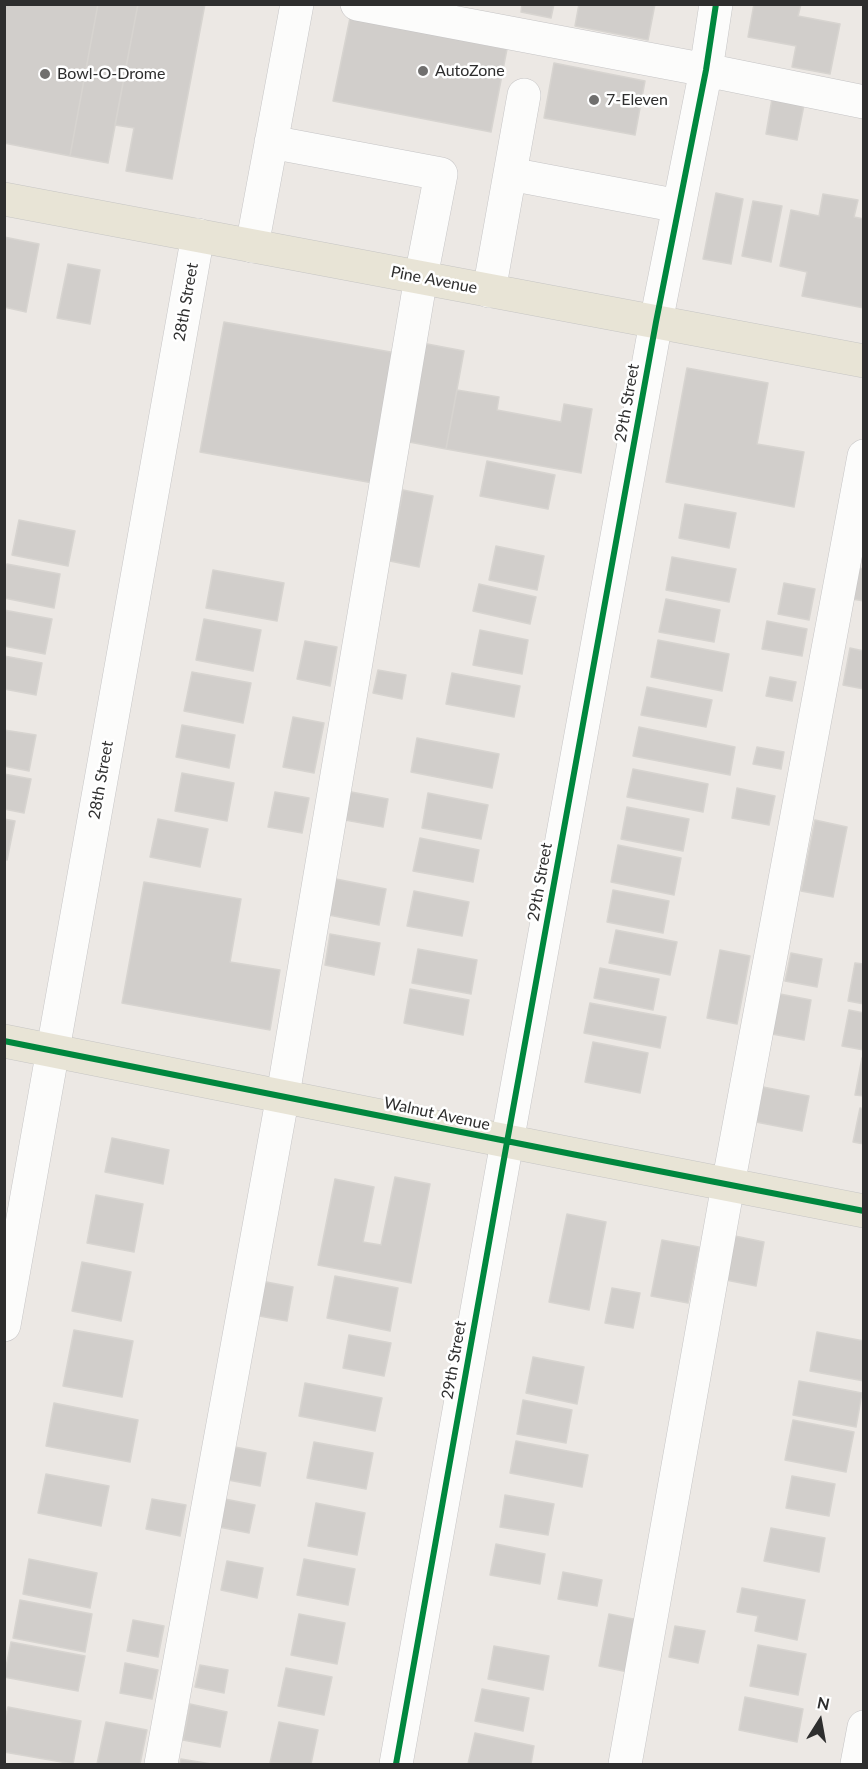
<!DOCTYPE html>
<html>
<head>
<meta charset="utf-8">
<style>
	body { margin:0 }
	#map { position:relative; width:868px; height:1769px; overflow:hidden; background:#ece8e4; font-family:Lato,sans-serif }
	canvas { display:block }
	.frame { position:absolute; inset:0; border:6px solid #2e2e2e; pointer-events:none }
	.north { position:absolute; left:790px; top:1691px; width:60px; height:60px; -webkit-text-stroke:4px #fff; paint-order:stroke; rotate:11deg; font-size:16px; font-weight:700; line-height:24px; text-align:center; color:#2e2e2e }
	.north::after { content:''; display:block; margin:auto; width:21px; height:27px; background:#2e2e2e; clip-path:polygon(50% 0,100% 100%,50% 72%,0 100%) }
</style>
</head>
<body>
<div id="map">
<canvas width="868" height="1769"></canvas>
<div class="frame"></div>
<div class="north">N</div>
</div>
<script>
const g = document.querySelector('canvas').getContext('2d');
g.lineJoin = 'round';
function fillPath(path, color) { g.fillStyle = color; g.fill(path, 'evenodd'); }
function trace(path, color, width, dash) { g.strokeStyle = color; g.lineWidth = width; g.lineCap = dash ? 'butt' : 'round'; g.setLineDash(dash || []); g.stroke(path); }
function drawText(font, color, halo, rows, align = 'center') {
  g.font = font + ' Lato,sans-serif'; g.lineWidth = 5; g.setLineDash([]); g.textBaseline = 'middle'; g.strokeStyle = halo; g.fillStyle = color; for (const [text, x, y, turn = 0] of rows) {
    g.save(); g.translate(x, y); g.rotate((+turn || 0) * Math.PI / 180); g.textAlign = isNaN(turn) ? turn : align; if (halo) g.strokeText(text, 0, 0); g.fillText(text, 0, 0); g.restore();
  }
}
const building = new Path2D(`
	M4 4H98L70 156 4 143Z
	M98 4H138L108 163 70 156Z
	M138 4H205L172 179 126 171 134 128 115 125Z
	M522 4H554L551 18 521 12Z
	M579 4H655L648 40 575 26Z
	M754 4H801L798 16 840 24 830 74 792 67 796 46 748 37Z
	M350 18 507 49 491 132 333 101Z
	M554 63 645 81 635 135 544 118Z
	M772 99 804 105 797 140 766 134Z
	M716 193 743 199 731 264 703 259Z
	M823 194 858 200 854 217 864 219V308L802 296 807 272 780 266 791 210 819 216Z
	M753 201 782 206 771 262 742 256Z
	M4 237 39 244 26 312 4 307Z
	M68 264 100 270 90 324 57 318Z
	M224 322 396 353 373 483 200 452Z
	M422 343 464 351 446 449 404 441Z
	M687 368 768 383 757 444 804 452 794 507 666 482Z
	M457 390 499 397 497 410 561 422 564 404 592 409 581 473 446 449Z
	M487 461 555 475 548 509 480 496Z
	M403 490 433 496 419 567 390 561Z
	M685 504 736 513 729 548 679 538Z
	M19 520 75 531 68 566 12 555Z
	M496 546 544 556 537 590 489 580Z
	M672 557 736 569 729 602 666 590Z
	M7 564 60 574 54 608 4 598V574Z
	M858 568 864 569V601L852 599Z
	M213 570 284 583 277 621 206 608Z
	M784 583 815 589 809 620 778 614Z
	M479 584 536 597 530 624 473 611Z
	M666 599 720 610 714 642 659 632Z
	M4 610 52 619 45 654 4 646Z
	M204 619 261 630 253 671 196 660Z
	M767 621 807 629 802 656 762 649Z
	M480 630 528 640 522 674 473 665Z
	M658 640 729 654 722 691 651 677Z
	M305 641 337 647 330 686 297 679Z
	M850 648 864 651V689L843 685Z
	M4 656 42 663 36 695 4 689Z
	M378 670 406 675 402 699 373 693Z
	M192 672 251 683 243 723 184 711Z
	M452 673 520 686 514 717 446 704Z
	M770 677 796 682 792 701 766 696Z
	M647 687 712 700 706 727 641 715Z
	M293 717 324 723 314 773 283 767Z
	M182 725 235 735 229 768 176 757Z
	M639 727 735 747 730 775 633 756Z
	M4 730 36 735 29 771 4 766Z
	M417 738 499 754 492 788 411 772Z
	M757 747 784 752 781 769 753 764Z
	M633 769 708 784 703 812 627 797Z
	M182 773 234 783 227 821 175 811Z
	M4 774 31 779 24 813 4 809Z
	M737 788 775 796 769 825 732 818Z
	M346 791 388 799 383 827 340 819Z
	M275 792 309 798 302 833 268 827Z
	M428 793 488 805 481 839 422 828Z
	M627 807 689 819 683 851 621 839Z
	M4 819 15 821 7 860 4 859Z
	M158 819 208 829 200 867 150 857Z
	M815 820 847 827 833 897 801 891Z
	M420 838 479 850 473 882 413 871Z
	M618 845 681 858 674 895 611 882Z
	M336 879 386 889 379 925 329 915Z
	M144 882 241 899 230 962 280 970 270 1030 122 1003Z
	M613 890 669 901 663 933 607 922Z
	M414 891 469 902 462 936 407 926Z
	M616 930 677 942 670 975 609 963Z
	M330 934 380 943 374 975 325 965Z
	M418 949 477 960 471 994 412 983Z
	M720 950 750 956 737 1024 707 1018Z
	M791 953 822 959 817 987 785 981Z
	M855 963 864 964V1004L848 1001Z
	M600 968 659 979 653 1010 594 998Z
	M410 989 469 1000 463 1035 404 1023Z
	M780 994 811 1000 804 1040 772 1034Z
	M590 1003 666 1017 660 1048 584 1033Z
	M849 1010 864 1013V1050L842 1046Z
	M593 1042 648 1053 640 1093 585 1082Z
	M862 1058 864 1059V1096L855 1095Z
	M763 1087 809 1096 802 1131 756 1122Z
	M860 1108 864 1109V1144L853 1142Z
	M112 1138 169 1150 163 1184 105 1172Z
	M395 1177 430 1184 411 1283 318 1265 335 1179 374 1187 363 1242 381 1245Z
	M96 1195 143 1204 134 1252 87 1243Z
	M567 1214 606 1222 589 1310 549 1302Z
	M735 1236 764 1242 756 1286 726 1280Z
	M662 1240 699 1247 688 1303 651 1296Z
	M82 1262 131 1272 121 1321 72 1311Z
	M335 1276 398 1288 390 1331 327 1318Z
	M261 1281 293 1287 287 1321 254 1315Z
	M612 1288 640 1293 633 1328 605 1323Z
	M74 1330 133 1341 122 1397 63 1386Z
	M817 1332 864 1341V1381L810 1371Z
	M349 1335 391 1343 384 1376 343 1368Z
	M533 1357 584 1367 577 1404 526 1393Z
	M799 1381 862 1393 856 1427 793 1415Z
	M305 1383 382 1398 375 1431 299 1416Z
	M523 1400 572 1410 566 1443 517 1434Z
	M54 1403 138 1420 130 1462 46 1446Z
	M793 1420 854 1432 846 1472 785 1460Z
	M516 1441 588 1455 582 1487 510 1473Z
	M314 1442 373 1453 366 1489 307 1478Z
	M235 1447 266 1453 260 1486 228 1480Z
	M46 1474 109 1486 101 1526 38 1513Z
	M792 1476 835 1484 829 1516 786 1508Z
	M505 1495 554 1504 548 1535 500 1527Z
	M220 1498 255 1505 249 1533 214 1526Z
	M152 1499 186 1505 180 1536 146 1529Z
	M316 1503 365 1513 357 1555 308 1546Z
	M771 1528 825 1538 819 1572 764 1561Z
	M496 1544 545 1554 540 1584 490 1575Z
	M29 1559 97 1573 90 1608 23 1594Z
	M304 1559 355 1569 348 1605 297 1595Z
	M227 1561 263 1568 257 1598 221 1590Z
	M563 1572 602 1580 597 1606 558 1599Z
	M742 1588 805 1600 797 1640 755 1631 758 1616 737 1612Z
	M20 1600 92 1614 85 1652 13 1638Z
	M299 1614 345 1623 337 1664 291 1655Z
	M609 1614 638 1620 628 1672 599 1666Z
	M133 1620 164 1626 158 1657 127 1651Z
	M675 1626 705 1631 698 1663 669 1657Z
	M11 1642 85 1656 78 1691 4 1677Z
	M758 1645 806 1654 798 1695 750 1686Z
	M494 1646 549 1656 543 1690 488 1679Z
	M125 1663 158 1670 152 1699 120 1693Z
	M200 1665 228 1670 224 1693 195 1687Z
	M286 1668 332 1677 324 1715 278 1706Z
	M482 1689 529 1698 523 1731 475 1721Z
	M745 1697 803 1709 797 1742 739 1730Z
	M190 1704 227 1712 220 1747 183 1740Z
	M8 1707 81 1721 73 1764 4 1752V1723Z
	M106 1722 147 1730 140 1764H97Z
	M279 1722 318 1730 311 1764 270 1763Z
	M475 1733 534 1746 531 1764H468Z
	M181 1759 211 1764H180Z`);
fillPath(building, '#d1cecb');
trace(building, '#d7d4d0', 1.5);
const minor = new Path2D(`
	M357 4 706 70 864 102
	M510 174 679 206
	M252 246 297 4
	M489 291 524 95
	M4 1325 198 235
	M161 1764 283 1095 421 277 441 174 271 142
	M396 1764 507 1142 656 322 706 70 716 4
	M625 1764 728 1185 864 456
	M857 1764 864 1727`);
const major = new Path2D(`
	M4 199 864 361
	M4 1041C291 1098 577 1156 864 1211`);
trace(minor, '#c5c4c5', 34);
trace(major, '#c6c5c4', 34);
trace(minor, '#fcfcfb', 33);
trace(major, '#e8e4d6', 33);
trace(new Path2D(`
	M4 1041C291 1098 577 1156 864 1211
	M396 1764 507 1142 656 322 706 70 716 4`), '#00873e', 6);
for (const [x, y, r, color] of [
	[423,71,6,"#706f6e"],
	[45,74,6,"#706f6e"],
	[594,100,6,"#706f6e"]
]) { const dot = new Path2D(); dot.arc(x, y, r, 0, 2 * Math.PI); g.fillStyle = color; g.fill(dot); trace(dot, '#fff', 2); }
drawText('16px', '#2e2e2e', '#fff', [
	["AutoZone",435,71],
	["Bowl-O-Drome",57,74],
	["7-Eleven",606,100]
], 'left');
drawText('16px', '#2e2e2e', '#fff', [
	["Pine Avenue",434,280,11],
	["28th Street",186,302,-80],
	["29th Street",627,403,-80],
	["28th Street",101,780,-80],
	["29th Street",540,882,-80],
	["Walnut Avenue",437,1114,12],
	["29th Street",454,1360,-80]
]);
</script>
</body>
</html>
